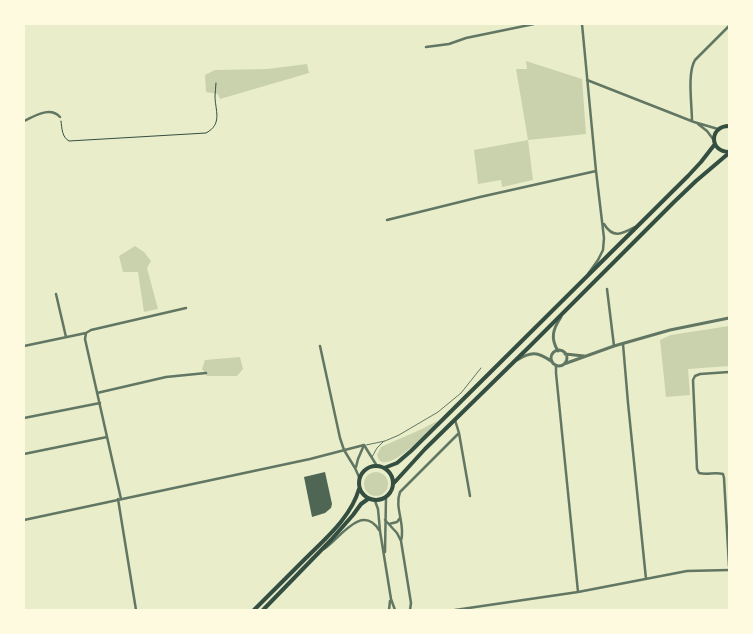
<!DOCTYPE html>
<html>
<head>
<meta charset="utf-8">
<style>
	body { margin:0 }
	#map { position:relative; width:753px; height:634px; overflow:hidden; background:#e9edc9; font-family:"Asap Condensed",sans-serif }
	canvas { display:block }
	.frame { position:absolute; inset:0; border:25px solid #fefae0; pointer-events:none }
</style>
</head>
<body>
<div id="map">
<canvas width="753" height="634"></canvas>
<div class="frame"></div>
</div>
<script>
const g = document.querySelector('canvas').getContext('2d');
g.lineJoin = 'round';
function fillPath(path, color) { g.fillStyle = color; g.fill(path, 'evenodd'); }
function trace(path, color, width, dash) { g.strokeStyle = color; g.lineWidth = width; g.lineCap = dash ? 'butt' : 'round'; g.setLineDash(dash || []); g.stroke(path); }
fillPath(new Path2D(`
	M526 61 582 79 586 134 528 140 533 180 502 187 501 180 478 184 474 150 528 140 516 69H527Z
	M307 64 309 73 220 99 218 94 206 92 205 75 215 70 267 69Z
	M135 246 144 252 151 261 147 268 158 309 144 312 138 272H123L119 256Z
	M729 326V366L688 369 690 395 666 397 660 340 671 335Z
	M240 357 243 369 237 376H207L202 369 205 360Z
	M439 420C428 431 401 461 386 462 383 463 382 462 379 460L377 455 381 447 422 429Z
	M364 484a12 12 0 1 1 24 0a12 12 0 1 1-24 0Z`), '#cad2ad');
fillPath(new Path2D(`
	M325 472 332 504 331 508 325 513 312 517 304 477Z`), '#4f6655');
trace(new Path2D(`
	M61 121C62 129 62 137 69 141L206 133C223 124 215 110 215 96 215 92 216 87 216 83`), '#344e41', 1);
trace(new Path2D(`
	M366 445 385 441 399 435 438 412 461 393 481 368
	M372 457 377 448 384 441`), '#617663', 1);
trace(new Path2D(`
	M582 24 596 171 604 238 603 250 598 260 588 274
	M426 47 449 44 466 38 534 24
	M587 80 694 122 718 129
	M24 121C35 116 50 106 60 117
	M692 121C692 105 687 73 695 60L729 26
	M698 124 707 131 713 139
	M387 220 480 197 596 171
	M604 224C613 239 622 234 635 227
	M607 289 614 346
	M56 294 66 337
	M86 333 85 339 121 499
	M623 344 628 403 646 579
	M24 346 86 333 91 330 186 308
	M320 346 340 438 344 450 355 468 359 477
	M556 365V373L578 592
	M729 372 700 374 695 376 693 380 697 469 699 473C707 475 715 472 723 474L724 478 729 566
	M97 393 166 377 206 373
	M24 418 100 403
	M455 420 459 433 470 496
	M24 454 107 437
	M356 467 358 459 364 445
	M118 499 136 610
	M375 501 378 509 380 531 391 599 395 610
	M24 520 310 459 364 445 377 466
	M385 520 397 533 401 541 411 603 410 610
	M389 524 397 522 400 518
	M401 541C406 525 394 508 400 492L459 433
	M324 549C340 538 362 503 379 530
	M385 552 386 497
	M389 610 390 601
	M455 610 578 592 687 571 729 570`), '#617663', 2.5);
trace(new Path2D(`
	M551 358a8 8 0 1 1 16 0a8 8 0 1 1-16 0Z
	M558 351C550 338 553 329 561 317
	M565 354 584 356
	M517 360C531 351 538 352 551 361
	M564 364 614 346 670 330 729 318`), '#617663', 3);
trace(new Path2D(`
	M729 126C709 126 709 152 729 152
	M359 483a17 17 0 1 1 34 0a17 17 0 1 1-34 0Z
	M384 468 397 463 411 451 688 176 701 162 715 144
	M393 484 425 449 529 347 674 202 696 181 729 153
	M254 610C271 593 288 576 306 558 326 538 351 517 359 489
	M263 610 331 540 353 515 361 504 368 499`), '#344e41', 4);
</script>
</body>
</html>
